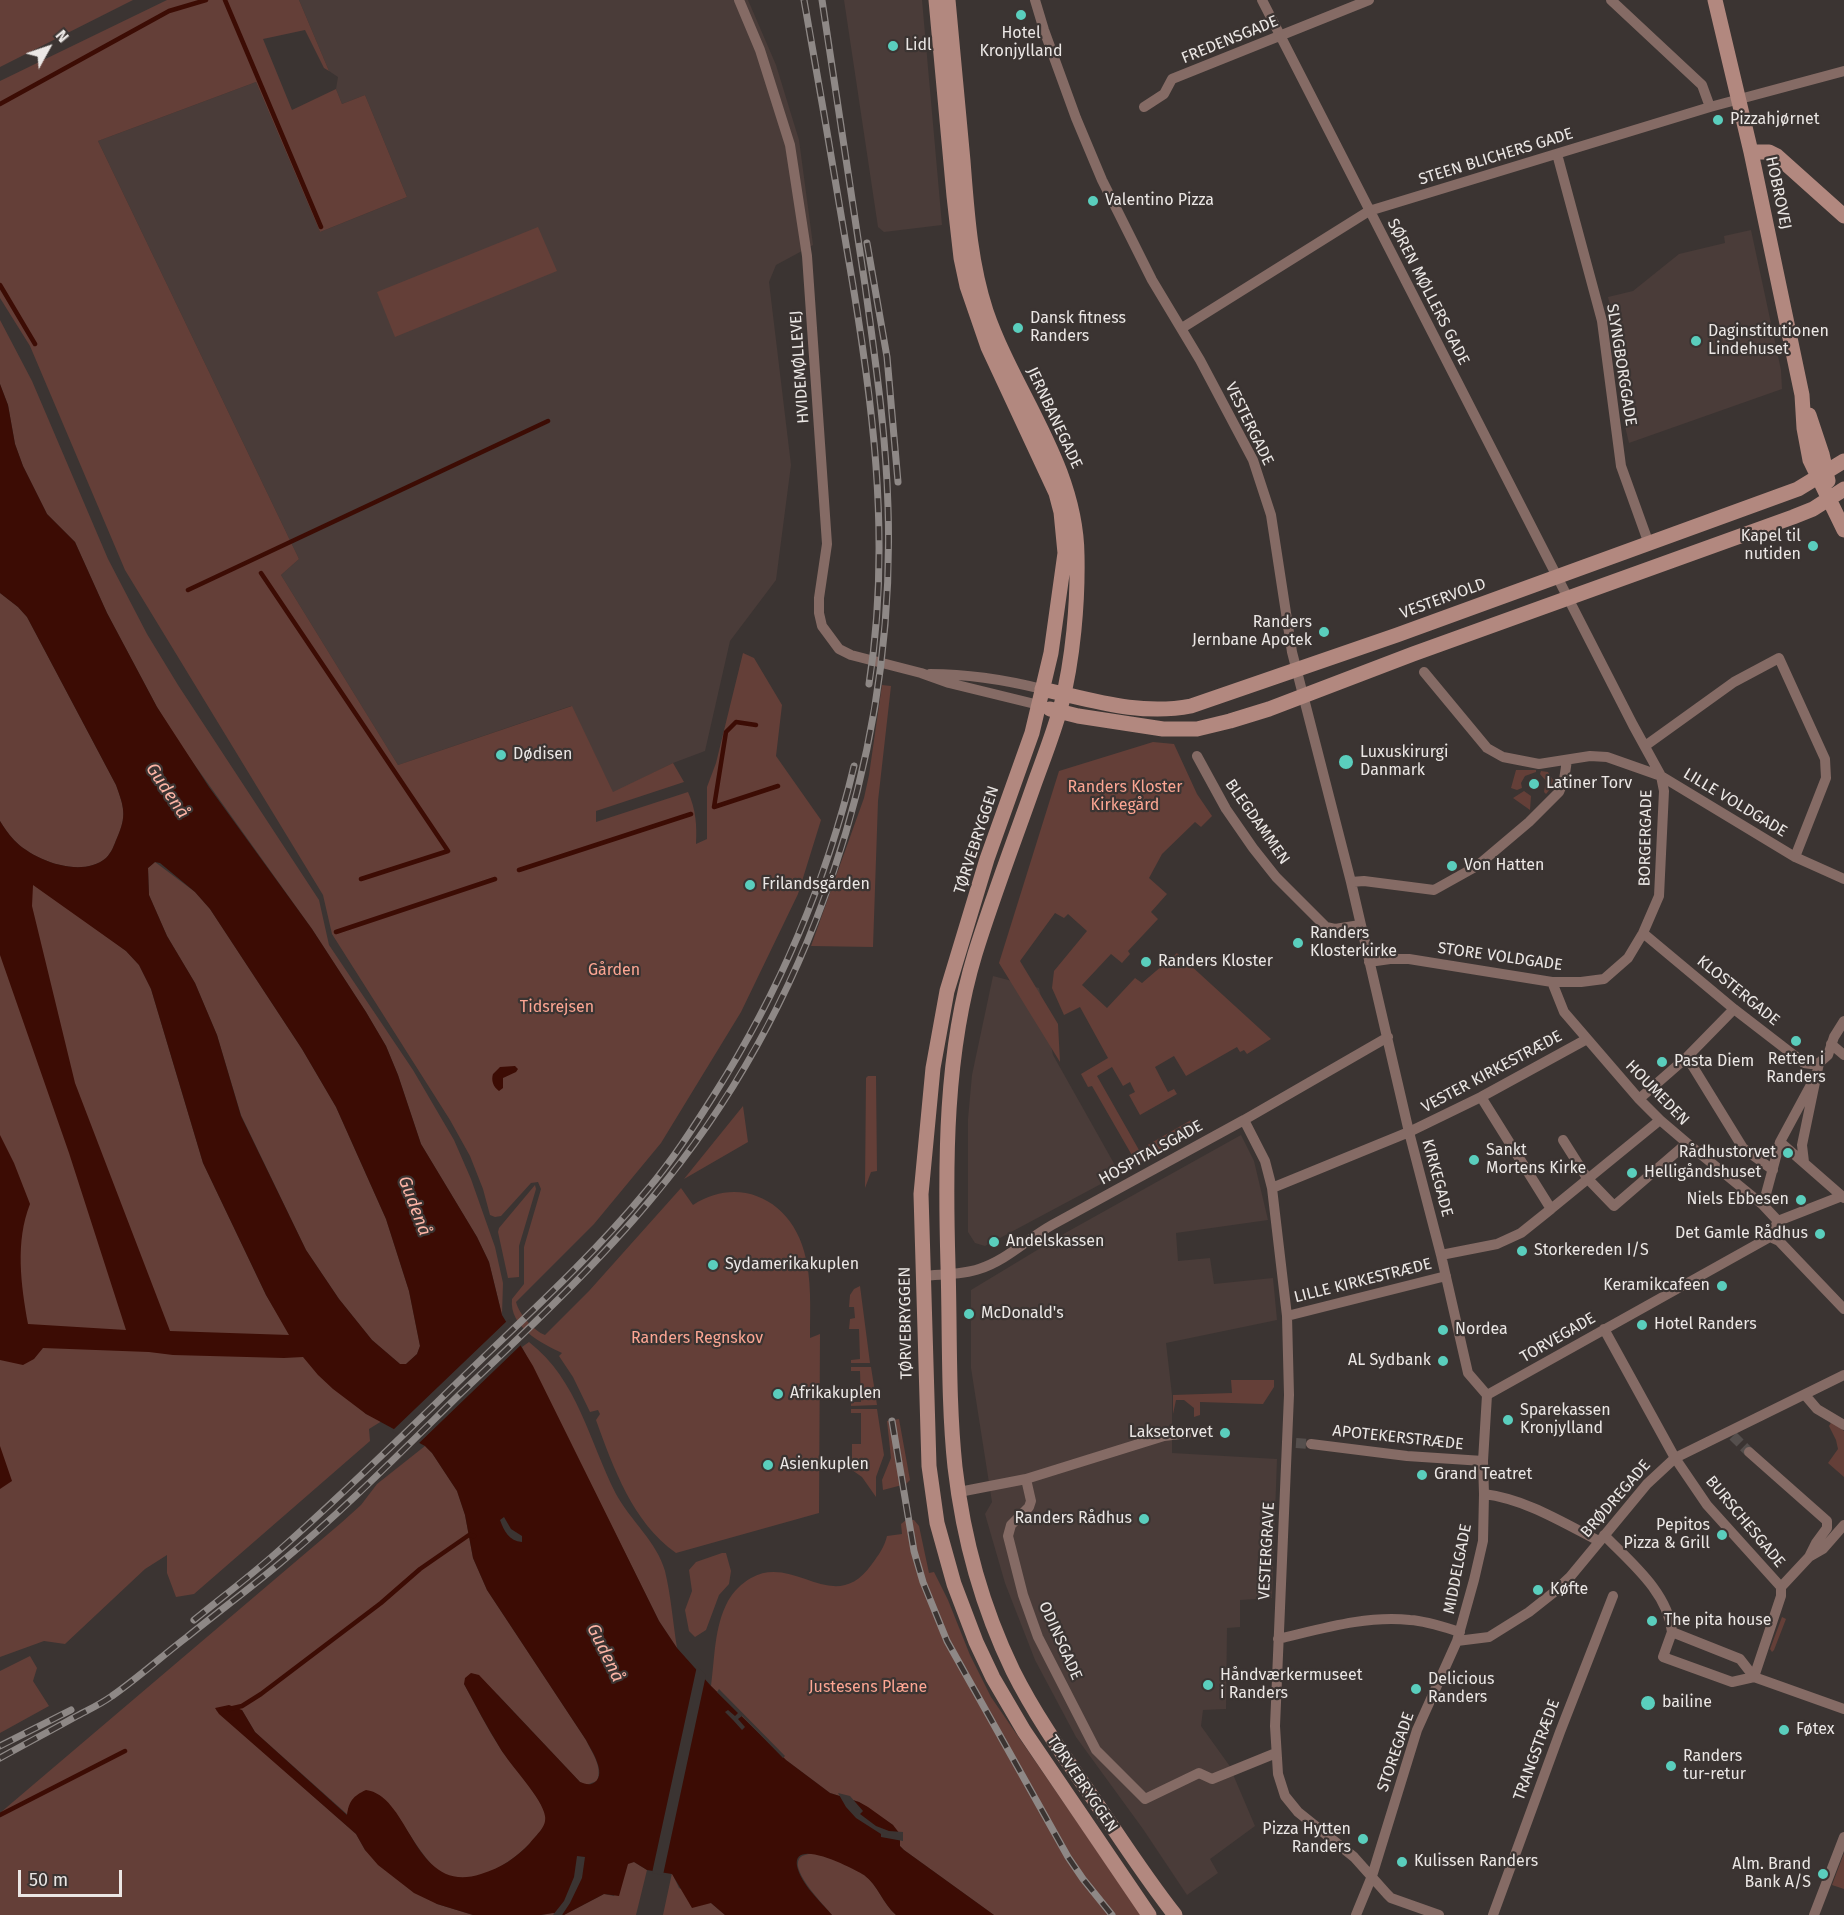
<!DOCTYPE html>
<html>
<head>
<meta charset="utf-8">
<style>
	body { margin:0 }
	#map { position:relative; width:1844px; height:1915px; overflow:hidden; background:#3b3432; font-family:"Fira Sans",sans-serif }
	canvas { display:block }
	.north { position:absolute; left:18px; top:18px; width:60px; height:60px; -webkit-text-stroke:4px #3b3432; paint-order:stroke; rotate:50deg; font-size:16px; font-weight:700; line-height:24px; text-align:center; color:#ebe7e5 }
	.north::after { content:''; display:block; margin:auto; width:21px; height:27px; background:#ebe7e5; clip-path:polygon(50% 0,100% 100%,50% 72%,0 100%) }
	.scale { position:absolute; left:18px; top:1870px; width:104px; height:27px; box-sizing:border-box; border:3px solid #ebe7e5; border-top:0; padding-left:8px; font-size:18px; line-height:21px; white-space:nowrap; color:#ebe7e5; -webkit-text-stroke:4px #3b3432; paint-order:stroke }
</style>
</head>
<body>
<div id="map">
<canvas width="1844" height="1915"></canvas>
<div class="north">N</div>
<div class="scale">50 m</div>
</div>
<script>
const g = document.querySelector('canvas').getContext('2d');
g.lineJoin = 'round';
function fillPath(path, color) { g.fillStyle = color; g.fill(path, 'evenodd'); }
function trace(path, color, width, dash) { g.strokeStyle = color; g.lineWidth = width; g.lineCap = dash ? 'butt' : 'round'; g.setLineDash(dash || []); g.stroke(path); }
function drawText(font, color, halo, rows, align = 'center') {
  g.font = font + ' "Fira Sans",sans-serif'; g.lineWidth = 4.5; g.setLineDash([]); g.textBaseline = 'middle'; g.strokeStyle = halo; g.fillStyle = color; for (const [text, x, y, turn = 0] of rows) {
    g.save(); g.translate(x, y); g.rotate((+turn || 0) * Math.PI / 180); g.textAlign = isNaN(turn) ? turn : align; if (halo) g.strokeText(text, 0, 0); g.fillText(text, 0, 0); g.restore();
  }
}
fillPath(new Path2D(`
	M299 0H748L776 65 799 140 813 245 776 265 769 282 791 465 776 580 730 641 705 751 673 763 613 793 571 706 398 765 281 575 299 559 98 141 256 82 320 232 407 197 365 95 342 104 336 89 338 77 329 71Z
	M844 0H922L942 225 884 232 878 227Z
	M1751 230 1781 370 1782 389 1629 443 1623 418 1621 408H1624L1621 382 1617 378 1616 365 1618 361 1614 322 1608 297 1633 291 1679 254 1725 243 1724 236Z
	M993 976 1039 988 1053 1055 1116 1167 1114 1177 985 1246 975 1243 968 1232V1119L972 1075Z
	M1241 1135 1254 1161 1268 1220 1176 1233 1178 1261 1210 1258 1214 1284 1273 1278 1277 1320 1166 1343 1172 1395V1453L1277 1459 1272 1598 1240 1600V1627L1227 1628 1226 1709 1203 1710 1201 1726 1229 1765 1255 1826 1210 1859 1218 1873 1187 1895 1143 1829 1076 1737 1035 1660 1005 1583 985 1514 992 1502 971 1368V1290L1067 1232Z`), '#4a3c39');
fillPath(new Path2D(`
	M0 0H133L0 67Z
	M167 0H299L329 71 324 68 305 30 263 39 292 110 336 89 342 104 365 95 407 197 320 232 256 82 98 141 299 559 281 575 398 765 572 706 613 792 673 763 684 782 596 811V822L688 792C696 810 697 825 696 844L707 839V787L716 763 743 653 754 658 782 705 776 756 821 820 798 894 741 1012 661 1143 594 1224 516 1302C519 1314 534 1331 545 1335L589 1291 681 1188 693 1205C739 1175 790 1200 804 1251 812 1278 810 1309 810 1338L820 1334 819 1513 676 1553C633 1523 613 1467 596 1420L600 1414 598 1410 590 1412 573 1377 559 1356 562 1353C541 1343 509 1327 512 1299L524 1284V1247L541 1189 538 1182 531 1183 501 1216 495 1217 490 1215 483 1189 470 1156 450 1120 332 934 323 895 125 570 30 346 0 298V81Z
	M538 227 557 271 395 337 377 292Z
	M0 320 32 381 108 559 147 634 178 685 319 900 329 945 413 1070 454 1140 471 1179 495 1247 503 1283 502 1315 489 1262 477 1237 421 1144 398 1075 386 1046 366 1012 312 929 179 743 157 707 107 613 75 542 47 514 23 466 15 444 8 405 0 384Z
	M0 593 18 607 27 617 116 785C124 807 127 816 117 838 114 845 112 852 106 858 81 879 33 860 14 840 8 834 4 827 0 821Z
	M882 685 891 686 878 801 873 947 811 946 864 798 869 775Z
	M1153 742 1174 744 1197 794 1212 816 1201 827 1195 822 1162 854 1149 878 1167 894 1151 912 1158 919 1128 951 1130 954 1122 963 1111 954 1082 985 1107 1008 1135 978 1142 983 1177 953 1271 1039 1247 1054 1244 1050 1240 1052 1237 1047 1186 1076 1174 1056 1155 1067 1168 1092 1174 1089 1177 1094 1140 1115 1129 1095 1135 1092 1130 1082 1123 1086 1112 1067 1097 1076 1139 1150 1191 1120 1197 1130 1137 1164 1092 1086 1088 1087 1081 1074 1108 1058 1080 1007 1064 1015 1052 988 1054 971 1087 931 1068 914 1064 918 1055 913 1020 961 1058 1024 1060 1062 999 963 1059 771Z
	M1516 770H1536V772L1525 776 1521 783 1522 788 1517 790 1511 788Z
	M1541 771 1548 772 1553 780 1551 788 1546 794 1544 792 1546 781 1540 774Z
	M1524 791 1531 796 1530 810 1513 798Z
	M155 862 195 892 210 909 302 1049 336 1107 386 1219 409 1291 420 1346 417 1354 406 1364H400L372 1340 339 1299 306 1250 241 1115 217 1035 195 983 167 936 149 895 148 868Z
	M0 868 41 888 126 951 139 965 151 989 203 1163 266 1295 303 1356 366 1414 382 1421 369 1429 370 1441 194 1594 176 1597 167 1573V1555L145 1569 65 1644 44 1641 0 1657Z
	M868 1076H876L877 1171 871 1172 865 1188 866 1078Z
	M743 1106 748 1142 684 1179Z
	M535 1185 536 1189 519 1246V1277L508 1278 498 1232 499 1228Z
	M860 1286 870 1363H851V1360L860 1359 859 1329H849L850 1319 855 1318 854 1307H849L850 1295 854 1289Z
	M529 1342C578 1380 589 1441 616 1494 630 1520 657 1542 665 1571 671 1596 673 1623 677 1648L659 1621 522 1347Z
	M851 1367H871L877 1405 851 1406V1402H861L860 1371H851Z
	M1231 1380H1274V1387L1263 1404 1200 1402V1415L1194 1417V1408L1184 1400H1176L1173 1414V1395L1232 1393Z
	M851 1409H877L884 1455 876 1477V1497L862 1477 852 1470V1444H861V1413H851Z
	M899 1419 910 1480 906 1484 883 1490 882 1480 891 1458 887 1421Z
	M1832 1421 1844 1431V1477L1828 1463 1838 1449 1836 1440 1829 1426Z
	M425 1446 432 1453 457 1491 465 1515 473 1558 487 1590 586 1740C592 1753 603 1767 597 1781L586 1785 580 1782 498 1695 475 1674 464 1684C476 1706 487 1728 500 1748 510 1764 544 1800 546 1817 547 1826 538 1833 533 1840 513 1862 472 1891 440 1872 428 1865 407 1830 399 1818L348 1808V1815L255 1732 242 1710H216L356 1834 365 1850 437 1904 473 1915H0V1813L341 1523 361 1505 377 1484Z
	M906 1520H914L919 1526 929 1573 934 1572 948 1600 970 1655 991 1697 1141 1915H994L904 1850 900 1846 893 1825 859 1802 830 1793 786 1760 711 1686C715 1657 714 1627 728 1601 733 1592 742 1583 751 1578 795 1553 834 1618 872 1564 879 1554 884 1548 887 1536L902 1534 901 1524Z
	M722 1553H726L731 1571 729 1584 719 1595 706 1630 695 1637 689 1631 685 1610 692 1591 689 1570 696 1562Z
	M1782 1617 1786 1619 1774 1650 1772 1652 1770 1649Z
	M30 1656 37 1668 33 1681 49 1706 0 1733V1671Z
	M811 1853C828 1856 859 1867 871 1881 880 1892 885 1905 896 1915H832C824 1905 791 1872 799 1859 801 1855 807 1855 811 1853Z
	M1844 1853V1889L1832 1885Z
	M634 1862 647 1870 636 1915H541L553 1913 564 1915 604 1894 614 1896 628 1863Z
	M672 1873 679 1888 711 1903 725 1915H663Z`), '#643f38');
fillPath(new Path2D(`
	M0 384 8 405 15 444 23 466 47 514 75 542 107 613 157 707 209 787 312 929 366 1012 386 1046 398 1075 421 1144 477 1237 489 1262 502 1315 533 1366 659 1621 677 1648 711 1686 786 1760 830 1793 859 1802 868 1807 893 1825 900 1834V1846L904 1850 994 1915H896C883 1904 878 1885 864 1875 856 1870 792 1836 797 1866 801 1884 820 1901 832 1915H725L711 1903 692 1908 672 1874 647 1870 634 1862 628 1864 619 1896 604 1894 564 1915 553 1913 541 1915H473L437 1904 414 1893 378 1865 365 1850 356 1834 219 1714 215 1708 229 1705 242 1710 255 1732 347 1815C349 1801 353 1796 366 1790 411 1796 413 1896 481 1874 501 1868 516 1858 530 1843 536 1835 547 1827 545 1816 543 1799 510 1765 500 1748 487 1727 476 1706 464 1684L465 1678 471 1673 479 1675 580 1782C585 1784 590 1786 595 1782 607 1773 591 1750 586 1740L487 1590 473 1558 465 1515 457 1491 432 1453 425 1446 366 1414 333 1389 318 1375 303 1357 284 1358 173 1355 149 1352 43 1348 34 1359 23 1365 0 1360V1135L14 1163 30 1204C15 1242 21 1285 28 1324L126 1330 69 1153 0 955V821C4 827 8 834 14 840 33 860 81 879 106 858 112 852 114 845 117 838 127 816 124 807 116 785L27 617 18 607 0 593ZM155 862 160 863 195 892 210 909 302 1049 336 1107 386 1219 409 1291 420 1346 417 1354 406 1364H400L372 1340 339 1299 306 1250 241 1116 217 1035 195 983 167 936 149 895 148 868ZM33 885 126 951 139 965 151 989 203 1163 266 1295 289 1335 170 1331 75 1083 32 906ZM504 1517 511 1529 522 1536V1542C509 1541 504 1531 500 1520Z
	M515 1066 518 1069 516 1072 503 1078V1088L499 1091C493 1087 491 1080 493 1074L500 1067Z
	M0 1446 12 1481 0 1489Z`), '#3c0c04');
fillPath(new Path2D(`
	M509 1319 523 1343 417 1445 392 1431Z
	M697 1666 706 1675 663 1875 652 1873Z
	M719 1689 785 1756 783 1758 742 1716 738 1719 745 1727 742 1730 733 1720 725 1712 728 1710 735 1716 738 1713 717 1692Z
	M838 1793 850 1796 863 1811 860 1814 876 1826 889 1831 903 1832V1841L881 1837V1834L856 1818 846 1807Z
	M577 1856 585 1857 582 1878 570 1903 562 1915H553L564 1901 574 1877Z`), '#3b3432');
trace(new Path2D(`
	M225 0 321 227
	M0 104 169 11 206 0
	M0 285 35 344
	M261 573 448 851 361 879
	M188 590 548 421
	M756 725 736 722 726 732 714 807 778 786
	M519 870 691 814
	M336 932 495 879
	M229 1709 242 1706 261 1694 381 1603 420 1569 469 1535 474 1536
	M0 1815 125 1751`), '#3c0c04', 4.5);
trace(new Path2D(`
	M1733 1436 1749 1452
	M1296 1443 1311 1444`), '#554f4d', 10, [10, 5]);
trace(new Path2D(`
	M739 0 760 50 790 145 807 256 827 544 819 598V613L822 626 839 649 851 655 921 673 949 683 1039 705
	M1035 0 1044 30 1076 118 1102 180 1152 280 1200 360 1253 460 1271 515 1292 652 1351 882 1409 1132 1441 1255 1468 1373 1487 1395
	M1262 0 1633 725 1661 776 1795 857 1844 879
	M1611 0 1702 85 1710 107
	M1144 107 1164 94 1172 79 1369 0
	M1557 154 1602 321 1621 466 1649 544
	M1182 328 1369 211 1710 107 1844 71
	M1424 672 1487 748 1503 757 1539 764 1590 756 1607 757 1661 776
	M930 674C967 674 1006 680 1042 689
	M1645 746 1734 682 1779 658 1825 759 1826 778 1795 857
	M1197 756 1226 809 1253 848 1276 877 1326 927 1335 929 1360 925
	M1351 882 1364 881 1434 890 1477 866 1529 822 1559 792 1564 780 1567 760
	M1643 933 1734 1009 1804 1063 1811 1064 1819 1063
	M1369 962 1390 959H1409L1552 982H1581L1604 979 1628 958 1643 933 1659 896 1664 791 1661 776
	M1552 982 1564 1012 1639 1099 1660 1120 1687 1143 1763 1205
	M1831 1044 1844 1055
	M1687 1057 1743 1148 1773 1170
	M1819 1063 1828 1055 1834 1037 1844 1021
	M1639 1099 1687 1057 1734 1009
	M1244 1120 1265 1161 1272 1188 1287 1316 1289 1395 1275 1726 1278 1774 1285 1796 1298 1812 1354 1857 1387 1894 1391 1898 1439 1915
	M1563 1140 1587 1178 1614 1206 1687 1143
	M1780 1142 1844 1198
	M1804 1162 1802 1145 1819 1063
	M1272 1188 1409 1132 1481 1097 1587 1039
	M1551 1209 1660 1120
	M1778 1221 1842 1196
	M1770 1237 1778 1221 1763 1205 1780 1142 1814 1079
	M1770 1237 1779 1241 1844 1309
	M1441 1255 1497 1244 1521 1233 1551 1209 1481 1097
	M923 1276C941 1274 962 1275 979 1269 1007 1260 1027 1239 1052 1225L1244 1120 1388 1037
	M1287 1316 1446 1276
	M1604 1329 1675 1458 1707 1505 1781 1587V1596L1754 1677
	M1487 1395 1770 1237
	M1805 1395 1817 1409 1844 1425
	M1311 1444 1407 1456 1483 1461
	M1749 1452 1827 1521V1528L1816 1543 1809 1557
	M1026 1479 1031 1501 1029 1507 1011 1525 1008 1536 1023 1595 1038 1637 1096 1750 1145 1799 1199 1773 1212 1779 1276 1753
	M959 1492 1026 1479 1164 1436 1188 1433
	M1484 1494C1525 1499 1562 1522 1599 1541
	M1604 1535C1630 1562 1668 1592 1672 1632
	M1781 1587 1809 1557 1823 1549 1844 1525
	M1278 1639C1321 1629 1367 1615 1410 1620 1427 1621 1444 1627 1460 1632
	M1457 1641 1489 1637 1529 1612 1553 1593 1570 1577 1647 1484 1675 1458 1844 1375
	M1754 1677 1732 1682 1663 1657 1672 1632 1740 1659 1754 1677 1844 1709
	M1356 1915 1372 1876 1417 1730 1457 1641 1474 1580 1483 1541 1484 1494 1483 1461 1487 1395
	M1493 1915 1560 1732 1613 1596
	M1814 1915 1844 1837`), '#856b65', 10);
trace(new Path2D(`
	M936 0 954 196 961 258 967 286 988 347 1056 493 1061 512 1065 553 1051 653 1032 733 987 859 947 991 933 1068 921 1194 929 1466 937 1523 954 1584 976 1642 993 1678 1024 1731 1149 1915
	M948 0C953 54 958 107 963 161 967 212 970 262 986 311 1014 393 1076 465 1077 555 1078 602 1073 660 1061 706 1054 732 1044 757 1035 782 1015 839 993 896 975 954 945 1053 945 1162 948 1265 950 1332 948 1401 955 1467 963 1537 982 1607 1013 1671 1037 1719 1069 1763 1099 1807 1124 1844 1148 1881 1175 1915
	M1715 0 1751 152 1802 395 1804 428 1810 460 1844 530
	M1751 152H1769L1777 156 1844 216
	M1809 415 1822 454 1828 481
	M1042 689C1092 700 1140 716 1191 706L1397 635 1798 489 1844 461
	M1050 709 1078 716 1163 729H1197L1230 721 1269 709 1413 654 1793 517 1813 509 1844 489`), '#b2887f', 15);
const rail = new Path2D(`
	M804 0C819 83 833 167 847 250 872 394 892 538 869 684
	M867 243 887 357 898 482
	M892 1421 914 1551 923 1582 947 1641 1068 1857 1083 1879 1112 1915
	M194 1620C221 1598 249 1577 275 1554 339 1498 400 1438 461 1379 524 1318 591 1258 647 1190 672 1161 693 1128 714 1095 778 994 826 883 854 766
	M0 1746 71 1710
	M0 1758C25 1744 50 1731 75 1717 88 1710 101 1704 112 1696 138 1678 162 1656 187 1637 218 1612 249 1589 279 1564 342 1512 400 1453 458 1396 525 1332 593 1269 652 1198 811 1009 896 754 888 507 886 432 875 358 865 285 851 190 836 95 822 0`);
trace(rail, '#8e8886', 7);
trace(rail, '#3b3432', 4.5, [14]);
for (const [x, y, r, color] of [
	[1021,15,6,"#5acebd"],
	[893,46,6,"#5acebd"],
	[1718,120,6,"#5acebd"],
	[1093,201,6,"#5acebd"],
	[1018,328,6,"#5acebd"],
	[1696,341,6,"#5acebd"],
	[1813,546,6,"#5acebd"],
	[1324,632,6,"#5acebd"],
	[501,755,6,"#5acebd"],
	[1346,762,8,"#5acebd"],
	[1534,784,6,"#5acebd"],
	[1452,866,6,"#5acebd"],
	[750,885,6,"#5acebd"],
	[1298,943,6,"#5acebd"],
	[1146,962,6,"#5acebd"],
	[1796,1041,6,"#5acebd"],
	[1662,1062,6,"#5acebd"],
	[1788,1153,6,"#5acebd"],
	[1474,1160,6,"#5acebd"],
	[1632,1173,6,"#5acebd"],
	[1801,1200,6,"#5acebd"],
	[1820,1234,6,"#5acebd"],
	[994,1242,6,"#5acebd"],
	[1522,1251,6,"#5acebd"],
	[713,1265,6,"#5acebd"],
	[1722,1286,6,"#5acebd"],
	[969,1314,6,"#5acebd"],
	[1642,1325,6,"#5acebd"],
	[1443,1330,6,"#5acebd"],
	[1443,1361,6,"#5acebd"],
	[778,1394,6,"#5acebd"],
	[1508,1420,6,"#5acebd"],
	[1225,1433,6,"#5acebd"],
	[768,1465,6,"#5acebd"],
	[1422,1475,6,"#5acebd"],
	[1144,1519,6,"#5acebd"],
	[1722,1535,6,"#5acebd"],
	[1538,1590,6,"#5acebd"],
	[1652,1621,6,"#5acebd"],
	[1208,1685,6,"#5acebd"],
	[1416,1689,6,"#5acebd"],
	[1648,1703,8,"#5acebd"],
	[1784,1730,6,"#5acebd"],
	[1671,1766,6,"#5acebd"],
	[1363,1839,6,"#5acebd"],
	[1402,1862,6,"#5acebd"],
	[1823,1874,6,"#5acebd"]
]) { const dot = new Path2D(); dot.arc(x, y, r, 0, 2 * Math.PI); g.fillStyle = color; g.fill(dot); trace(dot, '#3b3432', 2); }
drawText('16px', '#ebe7e5', '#3b3432', [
	["Hotel",1021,34,"center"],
	["Kronjylland",1021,52,"center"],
	["Lidl",905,46],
	["Pizzahjørnet",1730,120],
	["Valentino Pizza",1105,201],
	["Dansk fitness",1030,319],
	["Randers",1030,337],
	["Daginstitutionen",1708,332],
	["Lindehuset",1708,350],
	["Kapel til",1801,537,"right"],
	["nutiden",1801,555,"right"],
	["Randers",1312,623,"right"],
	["Jernbane Apotek",1312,641,"right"],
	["Luxuskirurgi",1360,753],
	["Danmark",1360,771],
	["Dødisen",513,755],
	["Latiner Torv",1546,784],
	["Von Hatten",1464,866],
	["Frilandsgården",762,885],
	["Randers",1310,934],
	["Klosterkirke",1310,952],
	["Randers Kloster",1158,962],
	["Retten i",1796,1060,"center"],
	["Randers",1796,1078,"center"],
	["Pasta Diem",1674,1062],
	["Sankt",1486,1151],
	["Mortens Kirke",1486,1169],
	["Rådhustorvet",1776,1153,"right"],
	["Helligåndshuset",1644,1173],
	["Niels Ebbesen",1789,1200,"right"],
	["Det Gamle Rådhus",1808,1234,"right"],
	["Andelskassen",1006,1242],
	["Storkereden I/S",1534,1251],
	["Sydamerikakuplen",725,1265],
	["Keramikcafeen",1710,1286,"right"],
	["McDonald's",981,1314],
	["Hotel Randers",1654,1325],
	["Nordea",1455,1330],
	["AL Sydbank",1431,1361,"right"],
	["Afrikakuplen",790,1394],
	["Sparekassen",1520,1411],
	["Kronjylland",1520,1429],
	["Laksetorvet",1213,1433,"right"],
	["Asienkuplen",780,1465],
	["Grand Teatret",1434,1475],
	["Randers Rådhus",1132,1519,"right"],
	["Pepitos",1710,1526,"right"],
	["Pizza & Grill",1710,1544,"right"],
	["Køfte",1550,1590],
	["The pita house",1664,1621],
	["Håndværkermuseet",1220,1676],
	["i Randers",1220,1694],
	["Delicious",1428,1680],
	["Randers",1428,1698],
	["bailine",1662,1703],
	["Føtex",1796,1730],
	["Randers",1683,1757],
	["tur-retur",1683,1775],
	["Pizza Hytten",1351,1830,"right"],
	["Randers",1351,1848,"right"],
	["Kulissen Randers",1414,1862],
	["Alm. Brand",1811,1865,"right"],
	["Bank A/S",1811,1883,"right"]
], 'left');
drawText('16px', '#ebe7e5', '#3b3432', [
	["FREDENSGADE",1230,40,-22],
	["STEEN BLICHERS GADE",1496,157,-17],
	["HOBROVEJ",1778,193,78],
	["SØREN MØLLERS GADE",1428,292,63],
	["SLYNGBORGGADE",1621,365,81],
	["HVIDEMØLLEVEJ",800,367,-94],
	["JERNBANEGADE",1054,418,65],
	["VESTERGADE",1249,424,64],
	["VESTERVOLD",1443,599,-20],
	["LILLE VOLDGADE",1735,803,31],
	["BLEGDAMMEN",1257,822,55],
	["BORGERGADE",1646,838,-89],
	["TØRVEBRYGGEN",977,840,-72],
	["STORE VOLDGADE",1500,957,8],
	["KLOSTERGADE",1738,991,39],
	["VESTER KIRKESTRÆDE",1492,1072,-28],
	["HOUMEDEN",1657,1093,46],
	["HOSPITALSGADE",1151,1153,-29],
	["KIRKEGADE",1437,1178,75],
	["LILLE KIRKESTRÆDE",1363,1281,-14],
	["TØRVEBRYGGEN",906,1323,-91],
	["TORVEGADE",1558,1338,-30],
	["APOTEKERSTRÆDE",1398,1438,6],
	["BRØDREGADE",1616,1499,-49],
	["BURSCHESGADE",1745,1522,50],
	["VESTERGRAVE",1267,1551,-87],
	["MIDDELGADE",1458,1569,-79],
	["ODINSGADE",1060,1641,66],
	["TRANGSTRÆDE",1537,1750,-70],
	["STOREGADE",1396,1752,-71],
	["TØRVEBRYGGEN",1082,1784,56]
]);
drawText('16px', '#fda693', '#3b3432', [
	["Randers Kloster",1125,788],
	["Kirkegård",1125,806],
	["Gården",614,971],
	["Tidsrejsen",557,1008],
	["Randers Regnskov",697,1339],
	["Justesens Plæne",868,1688]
]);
drawText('italic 18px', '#fbb4a5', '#3b3432', [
	["Gudenå",167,791,56],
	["Gudenå",414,1206,69],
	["Gudenå",605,1653,64]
]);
</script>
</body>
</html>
